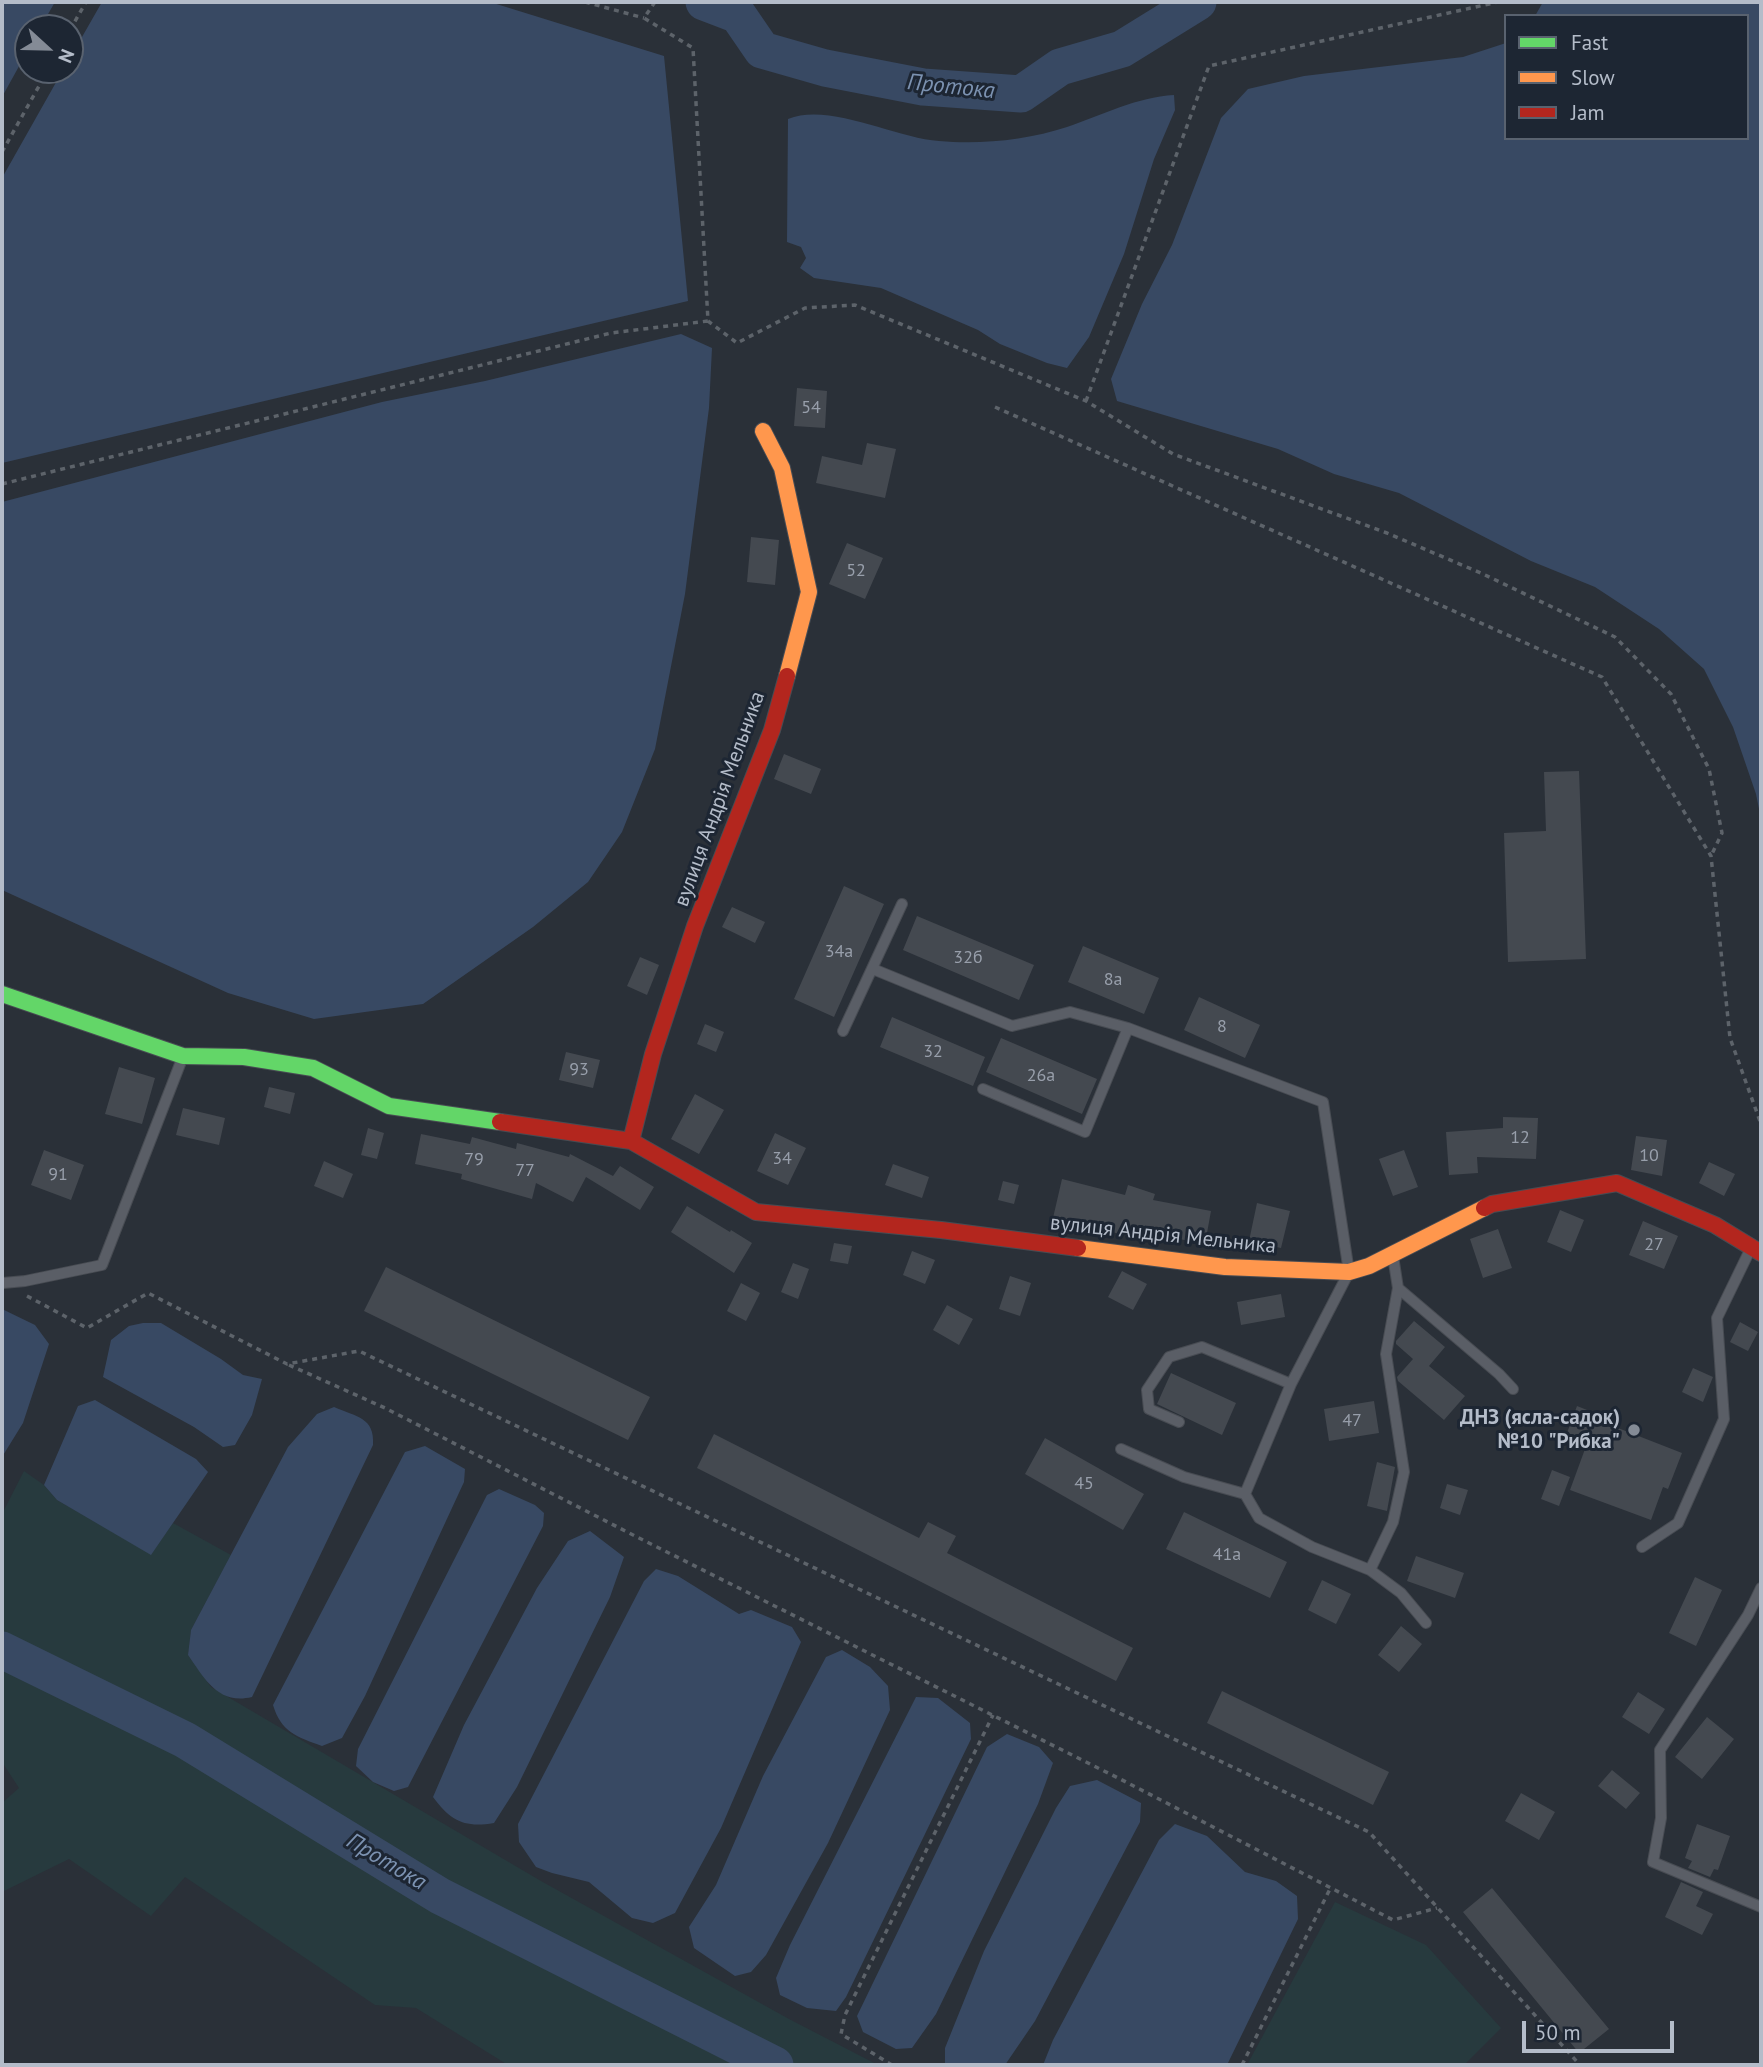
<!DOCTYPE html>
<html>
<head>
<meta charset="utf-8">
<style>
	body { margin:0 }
	#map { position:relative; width:1763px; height:2067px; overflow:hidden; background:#2a3038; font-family:"PT Sans",sans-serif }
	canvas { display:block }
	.frame { position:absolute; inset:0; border:4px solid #b4bcc9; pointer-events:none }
	.legend { position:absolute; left:1504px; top:14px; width:245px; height:126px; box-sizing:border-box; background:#1d2633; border:2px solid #59626f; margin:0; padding:9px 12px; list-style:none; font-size:21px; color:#b4bcc9 }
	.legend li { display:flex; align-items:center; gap:14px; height:35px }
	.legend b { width:35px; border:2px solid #59626f }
	.north { position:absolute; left:14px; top:14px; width:70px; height:70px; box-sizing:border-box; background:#1d2633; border:2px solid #59626f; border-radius:50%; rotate:112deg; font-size:19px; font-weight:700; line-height:28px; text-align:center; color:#b4bcc9 }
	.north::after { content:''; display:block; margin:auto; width:24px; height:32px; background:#848b96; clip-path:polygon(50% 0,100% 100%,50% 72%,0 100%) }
	.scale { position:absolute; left:1522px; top:2021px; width:152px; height:32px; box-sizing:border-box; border:4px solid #b4bcc9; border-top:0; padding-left:9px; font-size:21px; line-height:24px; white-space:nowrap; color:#b4bcc9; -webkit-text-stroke:5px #1d2633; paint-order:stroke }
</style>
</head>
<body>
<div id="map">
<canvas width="1763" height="2067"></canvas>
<div class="frame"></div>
<ul class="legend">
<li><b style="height:9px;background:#63d668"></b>Fast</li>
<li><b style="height:9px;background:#ff974d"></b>Slow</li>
<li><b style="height:9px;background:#b3261e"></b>Jam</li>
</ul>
<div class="north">N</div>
<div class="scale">50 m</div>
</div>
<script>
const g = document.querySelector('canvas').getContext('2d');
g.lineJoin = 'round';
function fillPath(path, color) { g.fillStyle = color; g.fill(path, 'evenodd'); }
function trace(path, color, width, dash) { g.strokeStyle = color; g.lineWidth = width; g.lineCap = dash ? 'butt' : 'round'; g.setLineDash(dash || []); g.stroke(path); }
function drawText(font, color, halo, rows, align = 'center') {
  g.font = font + ' "PT Sans",sans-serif'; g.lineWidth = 6; g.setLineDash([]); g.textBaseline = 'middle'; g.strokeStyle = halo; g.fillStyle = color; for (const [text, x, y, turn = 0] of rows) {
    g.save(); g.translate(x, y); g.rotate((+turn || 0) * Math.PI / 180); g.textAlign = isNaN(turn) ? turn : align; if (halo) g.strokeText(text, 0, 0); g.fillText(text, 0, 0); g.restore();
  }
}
fillPath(new Path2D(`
	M24 1471 44 1485 57 1500 151 1554 173 1523 231 1555 191 1630 188 1655 211 1687 541 1881 789 2019 878 2065H508L416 2008 375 2005 185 1877 151 1916 69 1859 2 1892V1803L19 1788 2 1762V1514Z
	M1335 1902 1426 1945 1501 2028 1464 2065H1247Z`), '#273a3e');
fillPath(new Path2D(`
	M2 2H55L40 28H28V50L2 97Z
	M102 2H490L664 56 688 301 2 463V178L63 70H70V58Z
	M1543 2H1761V819L1756 794 1733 727 1704 669 1659 629 1595 587 1531 561 1399 493 1334 474 1278 449 1117 401 1111 379 1142 304 1172 245 1221 118 1248 89 1304 76 1463 57 1506 43V138H1747V16H1535Z
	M1174 95 1175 110 1154 159 1124 254 1089 337 1067 368 1047 363 1000 344 978 330 881 288 814 278 800 268 806 258 801 247 787 242 788 119C829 102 895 138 939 141 980 145 1027 140 1067 127 1102 115 1137 97 1174 95Z
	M681 334 712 348 709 408 685 594 655 749 622 832 588 882 533 927 423 1004 314 1019 228 993 2 890V502L382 402 485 381Z
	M2 1309 35 1325 49 1344 23 1423 2 1457Z
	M143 1323H161L221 1359 243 1375 262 1379 252 1415 235 1445 223 1447 194 1427 103 1377 111 1340 129 1326Z
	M95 1400 196 1459 208 1472 151 1555 57 1500 44 1485 78 1406Z
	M334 1407C356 1417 375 1417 373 1445L252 1697C218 1705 205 1679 188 1655L191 1630 288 1447 317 1414Z
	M425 1446 465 1469 464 1482 365 1696 342 1738 322 1746C297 1737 281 1732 273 1705L405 1452Z
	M499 1489 535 1505 544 1513 543 1526 408 1787 394 1791 373 1782 356 1766 358 1749 487 1495Z
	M590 1531 624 1557 610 1597 517 1787 494 1823C464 1828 451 1821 433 1797L464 1725 537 1588 568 1541Z
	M656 1569 678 1576 739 1614 751 1610 792 1627 801 1642 721 1828 675 1913 653 1923 632 1918 589 1882 552 1873 536 1867 519 1842 518 1824 644 1581Z
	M842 1650 870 1667 888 1686 890 1710 828 1843 766 1955 751 1972 735 1976 694 1948 689 1927 716 1885 763 1776 826 1657Z
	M916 1697 938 1698 970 1723 971 1739 846 1997 836 2011 807 2008 780 1995 776 1978 790 1945Z
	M1007 1734 1039 1747 1053 1763 1038 1804 936 2014 912 2048 896 2049 863 2032 857 2016 987 1747Z
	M1097 1780 1141 1803 1140 1822 1035 2021 1005 2065H945V2048L984 1951 1056 1808 1070 1786Z
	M1175 1824 1207 1836 1245 1872 1276 1881 1297 1896 1298 1919 1227 2065H1043L1053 2040 1159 1840Z`), '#384963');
trace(new Path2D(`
	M704 2 738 15 762 50 825 68 923 87 1021 94 1060 67 1122 49 1198 2
	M2 1650 185 1740 440 1896 775 2065`), '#384963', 37);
fillPath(new Path2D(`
	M797 388 827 391 825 428 794 426Z
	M867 443 896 449 885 498 816 483 822 456 862 465Z
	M751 537 779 540 775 585 747 582Z
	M847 543 883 558 865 599 829 584Z
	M784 754 821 769 811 794 774 779Z
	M1579 771 1586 959 1508 962 1504 833 1546 831 1544 772Z
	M844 886 884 904 834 1017 794 999Z
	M732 907 765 922 755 943 722 927Z
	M917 916 1034 965 1019 1000 903 950Z
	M1083 946 1159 978 1144 1014 1068 982Z
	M640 957 659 965 647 995 627 986Z
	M1199 997 1260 1025 1245 1058 1184 1030Z
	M892 1017 985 1057 973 1086 880 1047Z
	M705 1024 724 1032 716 1052 697 1044Z
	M1001 1038 1097 1079 1082 1114 986 1072Z
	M566 1052 600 1060 593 1088 559 1080Z
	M119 1067 155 1078 142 1124 105 1114Z
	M269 1087 295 1093 290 1114 264 1107Z
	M695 1094 724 1110 699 1154 671 1139Z
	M183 1108 225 1118 219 1145 176 1135Z
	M1503 1117 1538 1118 1536 1159 1477 1157 1478 1173 1449 1175 1446 1132 1503 1128Z
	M368 1128 384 1133 377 1159 361 1155Z
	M775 1133 806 1148 788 1185 757 1171Z
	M421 1134 470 1144 472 1137 516 1149 517 1143 569 1157 570 1154 613 1176 620 1166 654 1187 640 1210 586 1177 573 1202 536 1183 532 1199 461 1179 462 1174 415 1164Z
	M1636 1136 1667 1140 1662 1176 1631 1170Z
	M44 1150 84 1165 71 1200 31 1185Z
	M1404 1150 1418 1187 1393 1196 1379 1159Z
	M324 1161 353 1174 343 1198 314 1186Z
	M1709 1162 1735 1174 1724 1196 1699 1183Z
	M893 1164 929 1177 922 1198 885 1185Z
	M1062 1179 1125 1195 1128 1185 1155 1194 1153 1200 1211 1211 1205 1244 1153 1234 1152 1240 1125 1236 1088 1224 1087 1226 1053 1218Z
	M1003 1181 1019 1185 1014 1204 998 1200Z
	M1257 1203 1290 1211 1281 1248 1249 1241Z
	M687 1206 730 1232 731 1230 752 1243 734 1273 671 1232Z
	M1560 1210 1584 1220 1571 1252 1547 1242Z
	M1643 1221 1678 1236 1664 1269 1629 1255Z
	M1498 1229 1512 1268 1483 1278 1470 1239Z
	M834 1243 852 1246 848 1264 830 1261Z
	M912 1251 935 1260 925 1284 903 1275Z
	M793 1263 809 1269 798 1299 781 1292Z
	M386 1267 650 1397 628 1440 364 1311Z
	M1122 1271 1147 1284 1133 1310 1108 1297Z
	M1010 1276 1031 1283 1020 1316 999 1309Z
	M741 1283 760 1293 746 1321 727 1311Z
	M1281 1294 1285 1317 1241 1325 1237 1302Z
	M947 1305 973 1319 959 1345 933 1330Z
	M1414 1321 1445 1347 1429 1366 1465 1396 1444 1420 1398 1381 1397 1377 1413 1359 1396 1344V1341Z
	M1740 1322 1758 1332 1748 1351 1730 1342Z
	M1693 1368 1713 1377 1703 1402 1682 1392Z
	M1171 1373 1236 1403 1222 1435 1157 1404Z
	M1374 1401 1379 1433 1329 1441 1324 1409Z
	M1577 1406 1620 1423 1618 1428 1682 1453 1668 1489 1663 1487 1651 1520 1570 1490 1585 1449 1564 1441Z
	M714 1434 919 1538 928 1522 956 1536 947 1553 1133 1648 1116 1681 697 1468Z
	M1045 1438 1144 1494 1123 1530 1025 1474Z
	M1377 1462 1395 1467 1387 1511 1367 1506Z
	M1552 1470 1570 1477 1559 1506 1541 1499Z
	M1447 1484 1468 1490 1460 1515 1440 1508Z
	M1184 1512 1287 1562 1270 1598 1166 1549Z
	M1416 1556 1464 1573 1455 1598 1407 1581Z
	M1695 1577 1722 1590 1696 1646 1669 1633Z
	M1322 1580 1351 1594 1336 1624 1308 1610Z
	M1401 1626 1422 1644 1399 1672 1378 1655Z
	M1222 1691 1389 1772 1373 1805 1207 1723Z
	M1638 1692 1665 1709 1649 1734 1622 1717Z
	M1707 1717 1734 1739 1702 1779 1675 1757Z
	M1612 1770 1640 1793 1626 1809 1598 1786Z
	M1521 1793 1555 1812 1539 1840 1505 1821Z
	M1697 1824 1730 1836 1718 1870 1714 1869 1710 1877 1688 1868 1692 1861 1685 1858Z
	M1681 1882 1703 1892 1696 1906 1713 1914 1702 1935 1665 1917Z
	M1492 1888 1609 2029 1579 2053 1463 1912Z`), '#444950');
const lane = new Path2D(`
	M873 969 1012 1026 1070 1012 1128 1028 1323 1102 1349 1272 1291 1384 1245 1494 1259 1518 1312 1547 1370 1570 1393 1522 1404 1472 1386 1354 1398 1288 1393 1256
	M843 1031 902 904
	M983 1089 1085 1132 1128 1028
	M3 1283 25 1281 102 1265 182 1059
	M1398 1288 1499 1374 1513 1389
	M1179 1422 1149 1409 1147 1390 1169 1357 1202 1347 1291 1384
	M1121 1449 1184 1477 1245 1494
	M1642 1547 1678 1523 1724 1419 1717 1318 1750 1250
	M1370 1570 1401 1593 1426 1623
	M1761 1588 1748 1615 1660 1750 1661 1818 1653 1862 1761 1907`);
const fast = new Path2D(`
	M2 994 183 1056 244 1057 313 1068 389 1106 500 1122`);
const slow = new Path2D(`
	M763 431 782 468 809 592 787 676
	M1078 1248 1225 1267 1349 1272 1369 1266 1484 1208`);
const jam = new Path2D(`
	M500 1122 631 1141 756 1212 941 1230 1078 1248
	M631 1141 653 1054 695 926 772 730 787 676
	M1484 1208 1492 1204 1617 1183 1715 1225 1761 1253`);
trace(lane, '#484c53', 12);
trace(fast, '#484c53', 18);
trace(slow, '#484c53', 18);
trace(jam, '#484c53', 18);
trace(new Path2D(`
	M585 2 644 18
	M655 2 644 18 693 48 708 321 737 343 805 308 855 305 1086 401 1173 454 1387 533 1483 574 1615 637 1671 694 1709 769 1722 833 1711 856
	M70 30 86 2
	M2 152 48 70
	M1086 401 1209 66 1498 2
	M995 407 1602 677 1711 856 1730 1038 1761 1124
	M2 484 611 333 708 321
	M27 1296 87 1328 148 1293 287 1364 359 1351 1369 1832 1580 2065
	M289 1365 385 1408 637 1537 1126 1782 1393 1920 1437 1908
	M892 2065 841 2034 845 2015 993 1715
	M1242 2065 1330 1889`), '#5d636a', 3.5, [5, 5]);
trace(lane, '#5a5e66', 10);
trace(fast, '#63d668', 16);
trace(slow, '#ff974d', 16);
trace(jam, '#b3261e', 16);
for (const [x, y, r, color] of [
	[1634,1430,7,"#848b96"]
]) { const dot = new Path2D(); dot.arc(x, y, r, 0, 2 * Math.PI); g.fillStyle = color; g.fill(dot); trace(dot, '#1d2633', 2.5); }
drawText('18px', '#989fab', null, [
	["54",811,408],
	["52",856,571],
	["34а",839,952],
	["32б",968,958],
	["8а",1113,980],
	["8",1222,1027],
	["32",933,1052],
	["93",579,1070],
	["26а",1041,1076],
	["12",1520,1138],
	["10",1649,1156],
	["34",782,1159],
	["79",474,1160],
	["77",525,1171],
	["91",58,1175],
	["27",1654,1245],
	["47",1352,1421],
	["45",1084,1484],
	["41а",1227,1555]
]);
drawText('21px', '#b4bcc9', '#1d2633', [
	["вулиця Андрія Мельника",720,799,-70],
	["вулиця Андрія Мельника",1163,1235,6]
]);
drawText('bold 21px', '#b4bcc9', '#1d2633', [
	["ДНЗ (ясла-садок)",1620,1418],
	["№10 \"Рибка\"",1620,1442]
], 'right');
drawText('italic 23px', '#7c92b1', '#1d2633', [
	["Протока",951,87,6],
	["Протока",386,1862,31]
]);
</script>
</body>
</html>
